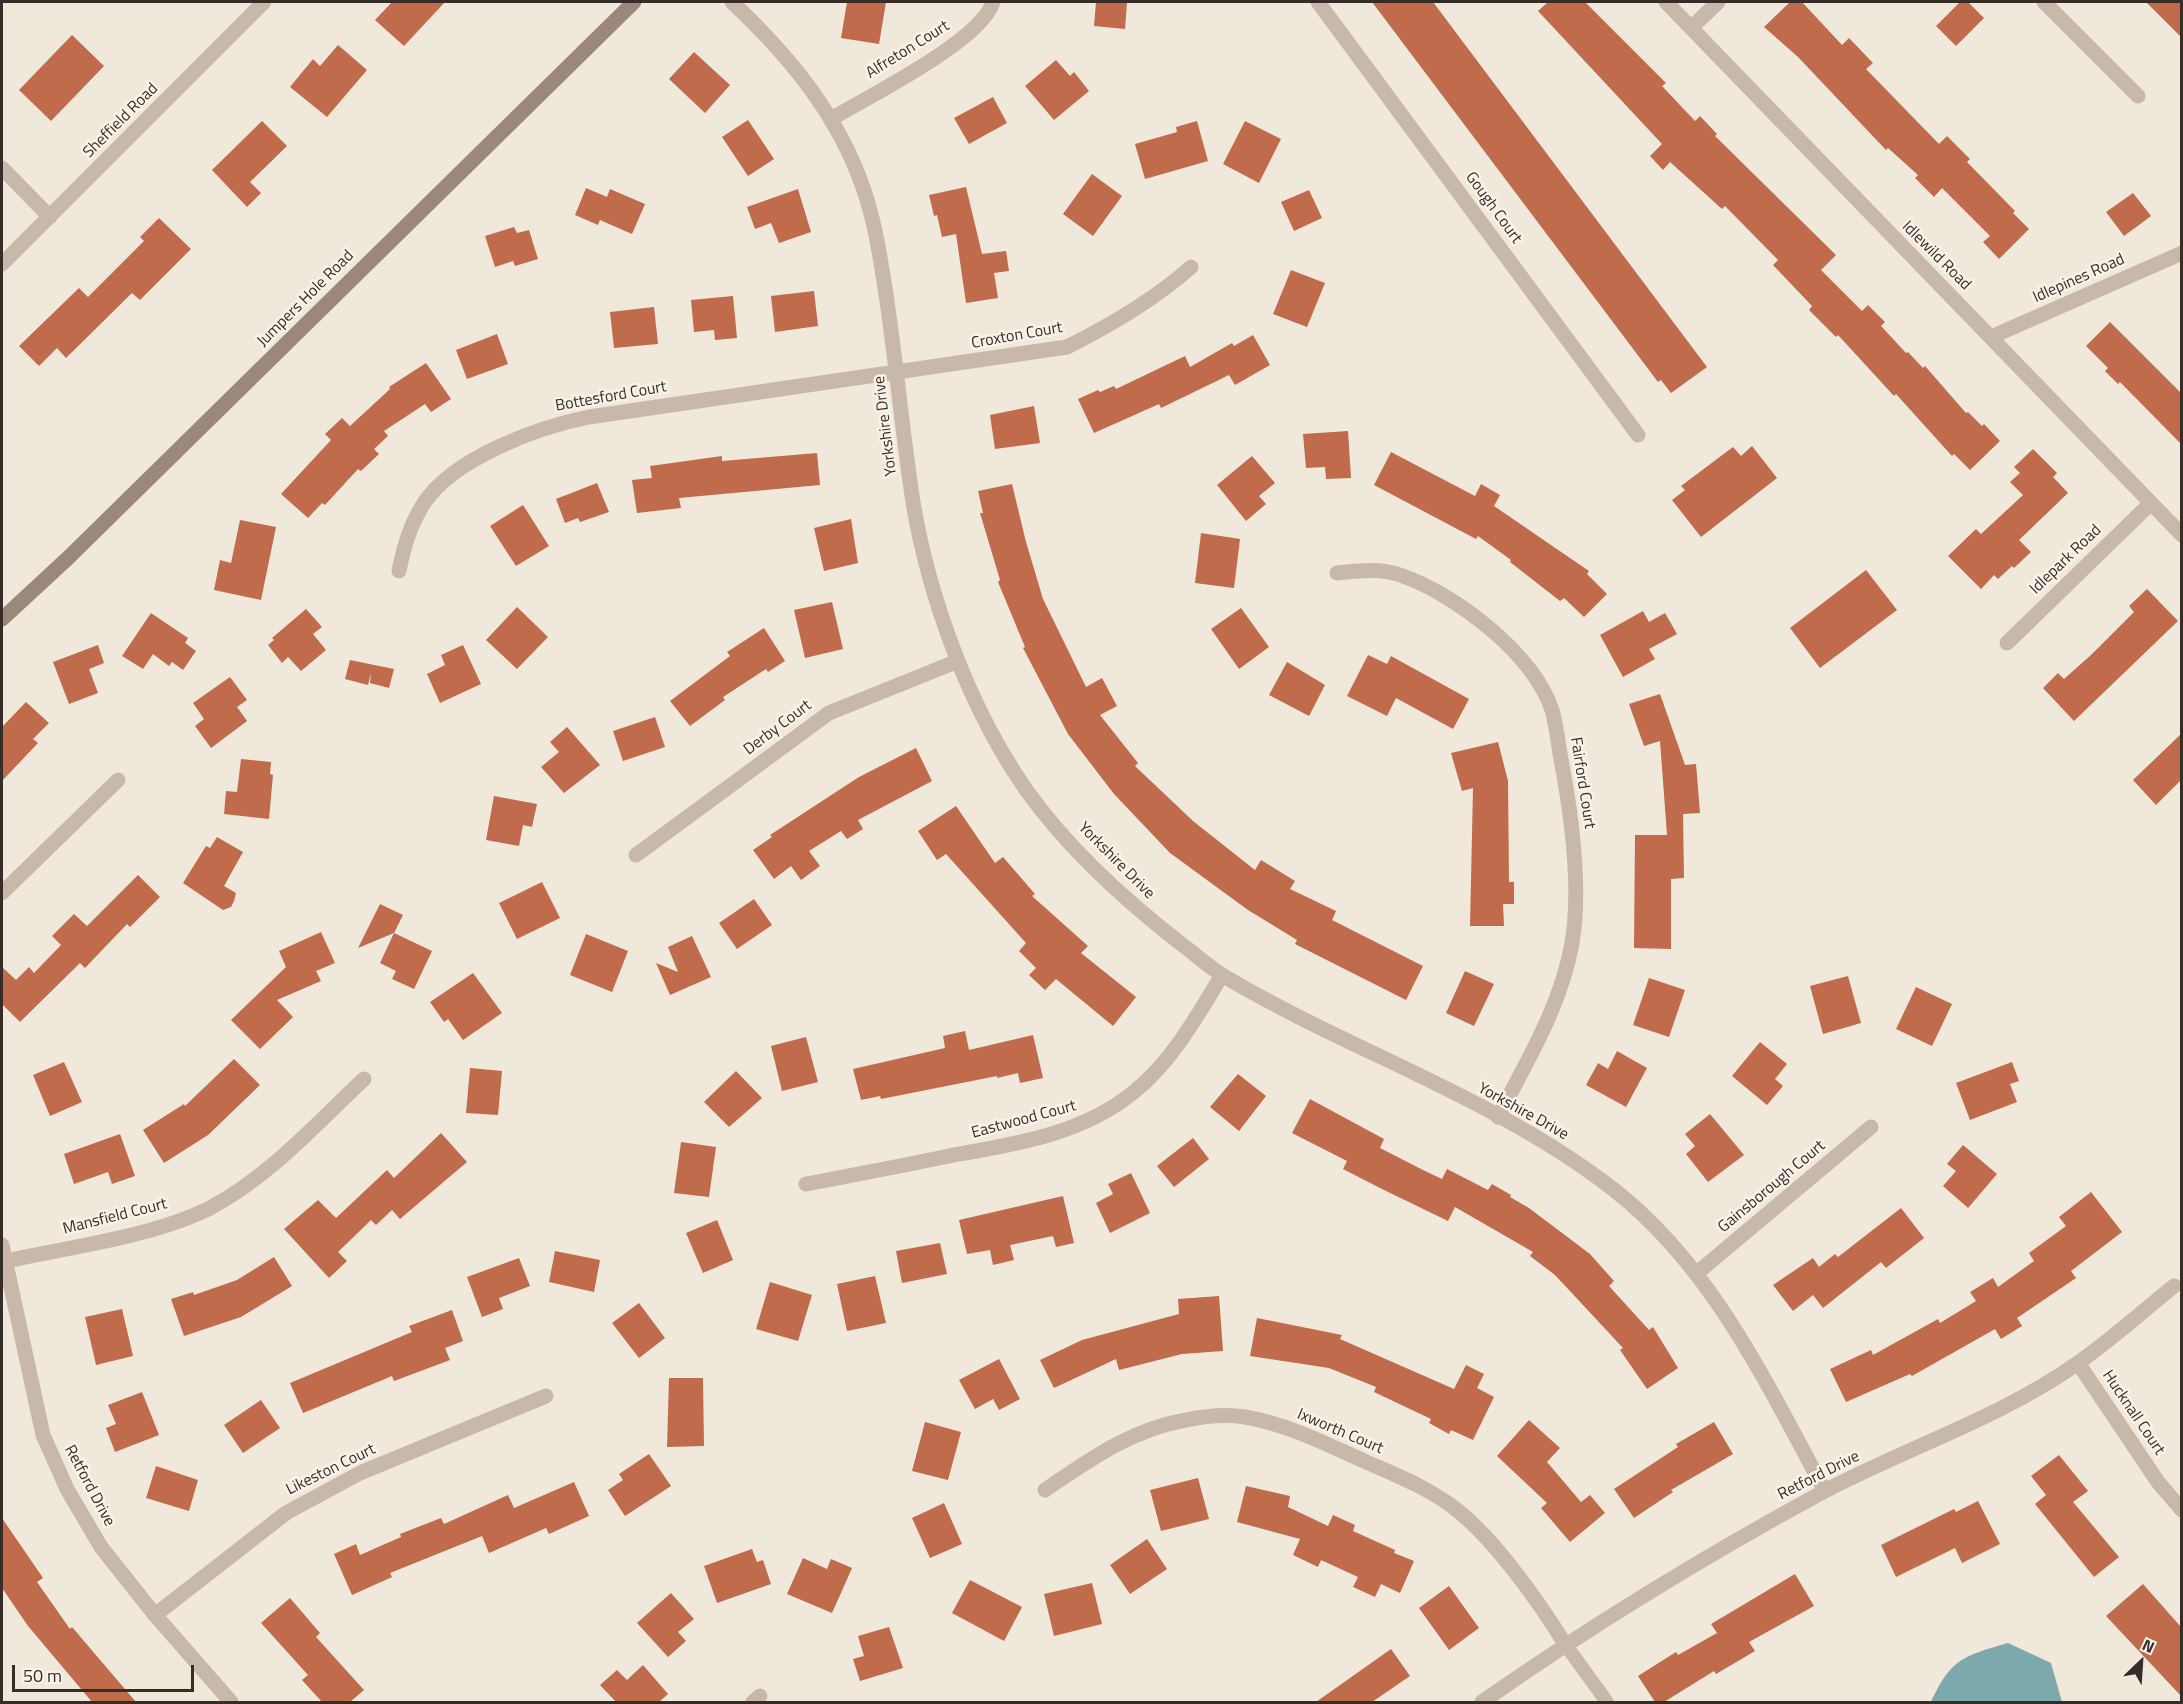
<!DOCTYPE html>
<html>
<head>
<meta charset="utf-8">
<style>
	body { margin:0 }
	#map { position:relative; width:2183px; height:1704px; overflow:hidden; background:#f1e8dc; font-family:"Titillium Web",sans-serif }
	canvas { display:block }
	.frame { position:absolute; inset:0; border:3px solid #362d28; pointer-events:none }
	.north { position:absolute; left:2111px; top:1632px; width:60px; height:60px; -webkit-text-stroke:4px #f9f2e9; paint-order:stroke; rotate:25deg; font-size:16px; font-weight:700; line-height:24px; text-align:center; color:#362d28 }
	.north::after { content:''; display:block; margin:auto; width:21px; height:27px; background:#362d28; clip-path:polygon(50% 0,100% 100%,50% 72%,0 100%) }
	.scale { position:absolute; left:12px; top:1665px; width:182px; height:27px; box-sizing:border-box; border:3px solid #362d28; border-top:0; padding-left:8px; font-size:18px; line-height:21px; white-space:nowrap; color:#362d28; -webkit-text-stroke:4px #f9f2e9; paint-order:stroke }
</style>
</head>
<body>
<div id="map">
<canvas width="2183" height="1704"></canvas>
<div class="frame"></div>
<div class="north">N</div>
<div class="scale">50 m</div>
</div>
<script>
const g = document.querySelector('canvas').getContext('2d');
g.lineJoin = 'round';
function fillPath(path, color) { g.fillStyle = color; g.fill(path, 'evenodd'); }
function trace(path, color, width, dash) { g.strokeStyle = color; g.lineWidth = width; g.lineCap = dash ? 'butt' : 'round'; g.setLineDash(dash || []); g.stroke(path); }
function drawText(font, color, halo, rows, align = 'center') {
  g.font = font + ' "Titillium Web",sans-serif'; g.lineWidth = 5; g.setLineDash([]); g.textBaseline = 'middle'; g.strokeStyle = halo; g.fillStyle = color; for (const [text, x, y, turn = 0] of rows) {
    g.save(); g.translate(x, y); g.rotate((+turn || 0) * Math.PI / 180); g.textAlign = isNaN(turn) ? turn : align; if (halo) g.strokeText(text, 0, 0); g.fillText(text, 0, 0); g.restore();
  }
}
fillPath(new Path2D(`
	M2008 1643 2051 1663 2062 1702H1931C1951 1659 1963 1656 2008 1643Z`), '#7da9ad');
fillPath(new Path2D(`
	M392 2H445L404 46 375 20Z
	M847 2H886L879 44 841 38Z
	M1096 2H1127L1125 29 1094 26Z
	M1372 2H1433L1707 367 1671 393 1661 380 1658 382Z
	M1548 2H1585L1666 83 1662 86 1695 121 1700 116 1717 134 1715 136 1836 255 1821 270 1862 311 1868 305 1885 322 1881 326 1906 353 1908 352 1923 368 1925 366 1966 413 1968 412 1982 426 1984 424 2000 441 1970 470 1954 454 1952 456 1896 394 1894 396 1838 335 1836 337 1809 310 1812 306 1773 265 1778 260 1725 206 1722 209 1670 162 1663 170 1650 156 1662 144 1538 11Z
	M1790 2H1802L1842 45 1849 38 1873 63 1866 69 1939 144 1947 136 1970 159 1967 162 2015 211 2013 213 2029 229 1999 259 1983 242 1990 236 1942 188 1934 197 1915 178 1918 175 1888 148 1886 150 1798 57 1764 27Z
	M1960 2H1968L1984 18 1956 46 1936 26Z
	M2146 2H2181V37Z
	M72 35 104 66 51 121 19 90Z
	M338 45 367 70 327 117 290 87 313 59 320 66Z
	M694 52 730 85 705 113 669 79Z
	M1056 60 1070 76 1074 72 1089 91 1054 120 1025 86Z
	M993 97 1007 123 969 144 954 118Z
	M748 120 774 159 748 176 722 137Z
	M262 121 287 146 250 182 261 193 247 207 212 170Z
	M1197 121 1208 161 1145 179 1135 144 1177 132 1176 127Z
	M1245 121 1281 139 1259 183 1223 164Z
	M1092 174 1122 196 1093 236 1063 214Z
	M966 187 982 254 1006 251 1009 271 994 273 998 298 966 303 956 234 942 237 937 215 934 216 929 195Z
	M586 188 607 197 610 189 645 204 632 234 600 220 598 225 575 215Z
	M798 189 811 232 779 243 771 223 755 229 747 207Z
	M1309 190 1322 218 1294 231 1281 202Z
	M2133 193 2151 216 2124 236 2106 212Z
	M159 218 191 249 140 300 132 293 66 358 57 348 39 366 19 346 79 288 88 297 144 241 140 237Z
	M514 227 517 233 529 230 538 259 515 266 513 261 495 267 485 236Z
	M1291 270 1325 283 1307 327 1273 314Z
	M814 291 818 326 775 332 771 296Z
	M733 296 737 338 715 340 714 330 694 332 691 300Z
	M654 307 658 344 614 348 610 312Z
	M2110 322 2181 393V444L2120 382 2118 384 2105 371 2108 368 2086 346Z
	M497 334 508 364 467 379 456 350Z
	M1253 335 1270 365 1235 385 1229 375 1161 408 1159 404 1094 433 1078 399 1098 390 1100 392 1114 386 1116 389 1185 356 1190 367 1232 343 1234 346Z
	M426 363 451 399 431 412 425 404 384 431 388 436 374 449 379 454 361 471 358 469 325 505 322 503 308 518 281 494 331 440 325 434 342 418 350 426 390 389 389 387Z
	M1034 406 1040 443 995 449 990 415Z
	M1348 431 1351 478 1326 479 1325 467 1306 468 1303 434Z
	M1752 446 1777 478 1701 537 1672 500 1685 490 1681 486 1733 447 1741 456Z
	M2033 449 2057 473 2053 477 2068 493 2019 540 2031 552 2014 568 2012 566 1998 579 1994 575 1981 589 1948 556 1976 529 1981 534 2023 495 2010 482 2020 473 2014 467Z
	M1391 452 1475 496 1481 484 1500 495 1494 506 1589 571 1587 574 1607 594 1584 617 1564 598 1560 601 1510 562 1511 560 1478 536 1476 539 1374 485Z
	M817 453 820 485 679 498 681 508 637 513 632 480 652 478 650 466 722 456V461Z
	M1252 456 1275 483 1259 496 1266 504 1246 521 1217 485Z
	M597 483 609 512 580 522 578 518 565 523 556 499Z
	M1012 484 1026 542 1043 599 1086 687 1102 678 1117 706 1100 715 1138 763 1135 766 1193 821 1255 870 1261 860 1295 881 1290 889 1336 911 1332 920 1423 966 1406 1000 1295 944 1297 940 1248 910 1170 853 1114 794 1068 734 1023 648 1025 647 998 582 1000 580 980 513H983L978 491Z
	M523 505 549 546 516 566 490 526Z
	M851 519 858 563 824 571 814 528Z
	M240 520 276 527 261 600 214 590 220 560 231 563Z
	M1201 533 1240 539 1234 588 1195 583Z
	M1866 570 1897 610 1820 668 1790 628Z
	M2147 589 2178 621 2074 721 2043 688 2058 673 2064 679 2091 655 2134 612 2129 606Z
	M832 602 843 649 805 658 794 610Z
	M517 607 548 637 517 669 486 640Z
	M1241 608 1269 647 1239 669 1211 629Z
	M306 609 322 627 313 634 326 650 301 671 288 657 282 663 268 645 274 640 272 638Z
	M1643 611 1649 622 1665 613 1677 634 1649 649 1655 659 1623 677 1600 635Z
	M151 613 188 638 185 643 196 651 183 670 172 662 169 666 153 654 143 669 122 656Z
	M764 628 785 661 768 672 766 669 723 697 725 700 690 726 670 701 730 656 727 652Z
	M98 645 104 663 89 669 98 693 69 704 53 662Z
	M463 645 481 684 440 703 427 674 445 665 441 655Z
	M1368 655 1387 664 1391 656 1469 699 1453 729 1396 698 1387 716 1347 696Z
	M350 660 394 669 389 688 370 683 371 673 368 685 345 679Z
	M1287 662 1325 685 1309 716 1269 695Z
	M230 677 247 700 237 707 247 721 211 748 195 726 204 719 193 703Z
	M1660 694 1685 765 1696 764 1700 813 1683 814 1684 878 1671 879V949L1634 948 1635 835H1667L1660 741 1644 746 1629 704Z
	M26 702 49 723 33 739 38 743 2 781V727Z
	M655 717 665 747 623 761 613 731Z
	M567 727 600 765 564 793 541 767 559 752 550 742Z
	M2181 734V780L2156 805 2133 780Z
	M1498 742 1508 781 1509 882H1514V904H1503L1504 926H1470L1473 788 1462 791 1451 753Z
	M916 748 932 781 858 820 863 829 847 839 841 831 809 851 820 866 801 880 791 866 774 879 753 850 772 837 770 835 859 777Z
	M241 759 271 762 270 774 273 775 269 819 224 814 226 791 237 792Z
	M494 796 537 804 532 827 523 825 519 846 486 840Z
	M956 806 995 863 1003 857 1035 894 1032 896 1088 946 1081 953 1136 997 1113 1026 1056 979 1045 990 1029 975 1036 968 1019 951 1026 943 946 854 937 860 918 831Z
	M217 837 243 852 224 886 236 893 234 901 231 907 223 910 183 883 206 846 210 848Z
	M138 875 160 897 130 927 127 924 85 968 80 963 20 1022 2 1004V967L16 980 29 967 34 973 61 945 52 936 74 914 87 926Z
	M542 882 560 918 517 939 499 903Z
	M754 899 772 925 737 949 719 923Z
	M380 904 403 915 394 933 432 951 414 989 392 979 396 971 380 963 394 933 358 948Z
	M321 932 335 963 316 971 321 981 277 1000 293 1017 260 1049 231 1020 286 967 279 951Z
	M586 934 628 951 612 992 570 975Z
	M692 936 711 977 670 995 656 963 678 972 668 947Z
	M1465 971 1494 984 1474 1026 1446 1013Z
	M473 973 502 1013 463 1040 448 1019 444 1022 430 1002Z
	M1848 976 1861 1023 1823 1034 1810 986Z
	M1649 978 1685 990 1669 1037 1633 1025Z
	M1916 987 1952 1004 1932 1046 1896 1029Z
	M965 1031 969 1050 1033 1035 1043 1078 1020 1083 1018 1073 997 1078V1076L881 1099 880 1096 861 1100 853 1069 945 1048 943 1036Z
	M806 1037 818 1082 782 1091 771 1046Z
	M1760 1042 1787 1064 1775 1079 1783 1086 1767 1105 1732 1076Z
	M1617 1051 1647 1068 1626 1107 1586 1085 1598 1063 1608 1069Z
	M234 1059 260 1085 208 1135 164 1163 143 1130 184 1104 185 1106Z
	M64 1062 82 1102 50 1116 33 1075Z
	M2012 1062 2019 1081 2010 1084 2017 1102 1970 1120 1956 1083Z
	M470 1068 502 1071 498 1115 466 1113Z
	M736 1071 762 1098 729 1127 704 1102Z
	M1238 1074 1266 1096 1239 1131 1210 1107Z
	M1310 1099 1384 1139 1380 1148 1423 1170 1442 1179 1447 1169 1488 1190 1492 1184 1511 1195 1510 1197 1529 1208 1590 1254 1614 1281 1609 1286 1649 1330 1653 1327 1678 1368 1647 1389 1620 1350 1623 1348 1555 1275 1530 1256 1533 1252 1455 1207 1448 1221 1382 1189 1343 1169 1347 1161 1292 1133Z
	M1710 1114 1744 1155 1708 1182 1686 1154 1695 1146 1685 1134Z
	M441 1133 467 1162 400 1219 392 1210 376 1225 371 1220 338 1252 347 1261 329 1278 284 1229 318 1200 336 1218 387 1170 394 1178Z
	M120 1134 135 1176 112 1184 108 1172 74 1184 64 1154Z
	M1193 1138 1209 1159 1174 1187 1157 1166Z
	M681 1142 716 1147 709 1197 674 1193Z
	M1963 1145 1997 1174 1968 1208 1943 1186 1956 1171 1947 1164Z
	M1131 1173 1150 1213 1110 1233 1096 1203 1113 1194 1108 1184Z
	M2091 1192 2122 1232 2071 1271 2076 1278 2017 1318 2022 1326 2001 1339 1995 1329 1912 1376 1910 1374 1846 1402 1830 1369 1871 1350 1873 1355 1938 1319 1940 1323 1976 1301 1970 1292 1993 1278 1998 1287 2034 1261 2029 1253 2066 1226 2059 1217Z
	M1063 1196 1074 1243 1056 1247 1053 1236 1010 1245 1014 1260 993 1265 990 1250 967 1254 959 1220Z
	M1901 1208 1924 1238 1886 1268 1881 1262 1823 1308 1813 1295 1793 1311 1773 1285 1813 1258 1819 1267 1835 1254 1838 1257Z
	M717 1220 733 1260 703 1273 686 1233Z
	M940 1243 947 1274 902 1283 896 1251Z
	M555 1251 600 1260 594 1292 549 1282Z
	M274 1257 292 1286 241 1317 184 1336 171 1299 193 1292 194 1295 237 1280Z
	M519 1258 530 1286 499 1298 503 1309 482 1317 467 1277Z
	M875 1276 886 1323 847 1331 837 1284Z
	M770 1282 812 1295 798 1341 756 1329Z
	M1219 1296 1223 1351 1182 1354 1119 1370 1116 1359 1054 1388 1040 1360 1082 1340 1179 1314 1178 1299Z
	M639 1303 665 1338 639 1358 612 1323Z
	M122 1309 133 1356 96 1365 85 1317Z
	M452 1310 463 1341 445 1348 450 1360 394 1381 392 1376 303 1413 290 1383 412 1332 409 1326Z
	M1257 1318 1342 1335 1340 1339 1454 1389 1466 1365 1484 1374 1477 1388 1494 1397 1473 1440 1451 1430 1449 1434 1429 1423 1431 1419 1374 1392 1376 1387 1329 1368 1250 1356Z
	M999 1359 1020 1399 999 1410 993 1399 975 1409 959 1380Z
	M669 1378H703L704 1446 667 1447Z
	M142 1392 159 1435 115 1452 106 1428 116 1424 108 1405Z
	M261 1400 280 1428 243 1453 224 1425Z
	M1529 1420 1560 1448 1547 1462 1581 1502 1590 1495 1605 1513 1570 1542 1541 1508 1547 1503 1497 1456Z
	M925 1422 961 1432 948 1480 912 1471Z
	M1714 1422 1733 1454 1671 1490 1673 1492 1634 1518 1614 1489 1678 1447 1676 1444Z
	M649 1454 671 1486 625 1516 608 1490 623 1480 619 1474Z
	M2059 1455 2088 1491 2073 1502 2119 1557 2094 1577 2035 1504 2046 1495 2031 1476Z
	M156 1466 198 1480 189 1511 146 1498Z
	M1198 1478 1209 1519 1161 1531 1150 1490Z
	M574 1482 589 1516 549 1534 546 1528 489 1553 482 1536 390 1573 392 1577 352 1595 334 1554 356 1544 360 1555 401 1537 400 1534 441 1518 444 1524 508 1495 514 1508Z
	M1246 1486 1290 1496 1288 1507 1328 1526 1333 1515 1355 1525 1353 1531 1395 1550 1394 1553 1414 1561 1400 1593 1381 1584 1375 1597 1353 1587 1358 1577 1321 1560 1318 1567 1293 1555 1300 1539 1237 1522Z
	M1978 1501 2000 1544 1962 1563 1955 1548 1896 1577 1881 1545 1954 1509 1956 1512Z
	M944 1503 962 1544 930 1558 912 1518Z
	M2 1518 43 1578 37 1582 70 1629 72 1627 136 1702H92L28 1626 2 1588Z
	M1147 1539 1167 1569 1130 1594 1110 1565Z
	M752 1549 757 1562 763 1560 771 1584 717 1603 704 1566Z
	M803 1558 827 1569 831 1559 852 1568 832 1613 787 1594Z
	M1795 1574 1814 1606 1749 1642 1755 1651 1716 1674 1714 1671 1664 1702H1655L1638 1676 1676 1652 1678 1655 1717 1633 1711 1624Z
	M970 1580 1022 1607 1004 1641 952 1613Z
	M1092 1583 1102 1624 1054 1636 1044 1594Z
	M2143 1584 2181 1627V1696L2106 1616Z
	M1449 1586 1479 1628 1449 1650 1419 1608Z
	M671 1593 694 1619 678 1632 686 1641 668 1657 637 1623Z
	M290 1598 320 1633 316 1637 364 1690 350 1702H322L302 1680 308 1675 261 1623Z
	M889 1627 903 1668 860 1681 853 1659 864 1656 858 1636Z
	M1391 1649 1410 1676 1372 1702H1316Z
	M643 1665 668 1694 659 1702H616L600 1685 617 1670 627 1680Z`), '#c06b4b');
trace(new Path2D(`
	M1565 1644 1607 1702`), '#c8b8a9', 14);
trace(new Path2D(`
	M732 2C785 52 831 106 858 174 873 211 879 249 885 288 896 359 902 431 913 502 929 599 970 710 1027 791 1067 847 1126 901 1180 943 1195 954 1210 968 1227 978 1353 1052 1497 1099 1613 1189 1713 1267 1766 1383 1825 1491
	M1318 2 1638 435
	M1666 2 2182 535
	M2044 2 2138 96
	M1691 28 1718 2
	M831 119C869 96 981 41 993 2
	M2 168 50 217
	M2 264 264 2
	M1991 337 2182 253
	M399 571C404 546 410 525 424 503 454 458 538 427 589 417L1067 347C1111 325 1154 300 1191 267
	M1337 573C1358 571 1379 568 1400 575 1454 593 1533 653 1552 710 1556 724 1558 740 1560 754 1571 811 1582 885 1572 943 1561 1006 1527 1061 1498 1117
	M2007 643 2151 503
	M636 855 829 713 958 661
	M2 893 118 780
	M806 1184C854 1175 901 1166 949 1156 1015 1144 1082 1135 1135 1091 1173 1060 1197 1016 1222 975
	M2 1245 43 1435 67 1489 101 1547 155 1615 231 1702
	M6 1261C70 1247 152 1237 210 1208 269 1177 316 1124 364 1079
	M1697 1273 1871 1127
	M2078 1363 2158 1482 2182 1510
	M1045 1490C1089 1460 1132 1429 1186 1420 1205 1416 1226 1414 1245 1417 1287 1424 1326 1444 1364 1461 1396 1475 1429 1488 1457 1510 1495 1540 1539 1602 1565 1644
	M155 1615 286 1513 360 1473 546 1396
	M753 1702 760 1696
	M1482 1702C1592 1625 1705 1556 1823 1492 1906 1448 2000 1418 2078 1363 2111 1340 2142 1312 2174 1286`), '#c8b8a9', 15);
trace(new Path2D(`
	M2 619 68 558 634 2`), '#9c887a', 15);
drawText('16px', '#362d28', '#f9f2e9', [
	["Alfreton Court",908,50,-32],
	["Sheffield Road",121,121,-45],
	["Gough Court",1493,208,54],
	["Idlewild Road",1936,256,45],
	["Idlepines Road",2079,279,-24],
	["Jumpers Hole Road",306,299,-45],
	["Croxton Court",1017,336,-10],
	["Bottesford Court",611,397,-10],
	["Yorkshire Drive",886,426,-97],
	["Idlepark Road",2066,560,-44],
	["Derby Court",778,728,-37],
	["Fairford Court",1582,783,81],
	["Yorkshire Drive",1116,861,45],
	["Yorkshire Drive",1523,1112,29],
	["Eastwood Court",1024,1120,-15],
	["Gainsborough Court",1772,1187,-40],
	["Mansfield Court",115,1217,-14],
	["Hucknall Court",2133,1413,56],
	["Ixworth Court",1340,1432,23],
	["Likeston Court",331,1470,-26],
	["Retford Drive",1819,1476,-27],
	["Retford Drive",89,1486,62]
]);
</script>
</body>
</html>
